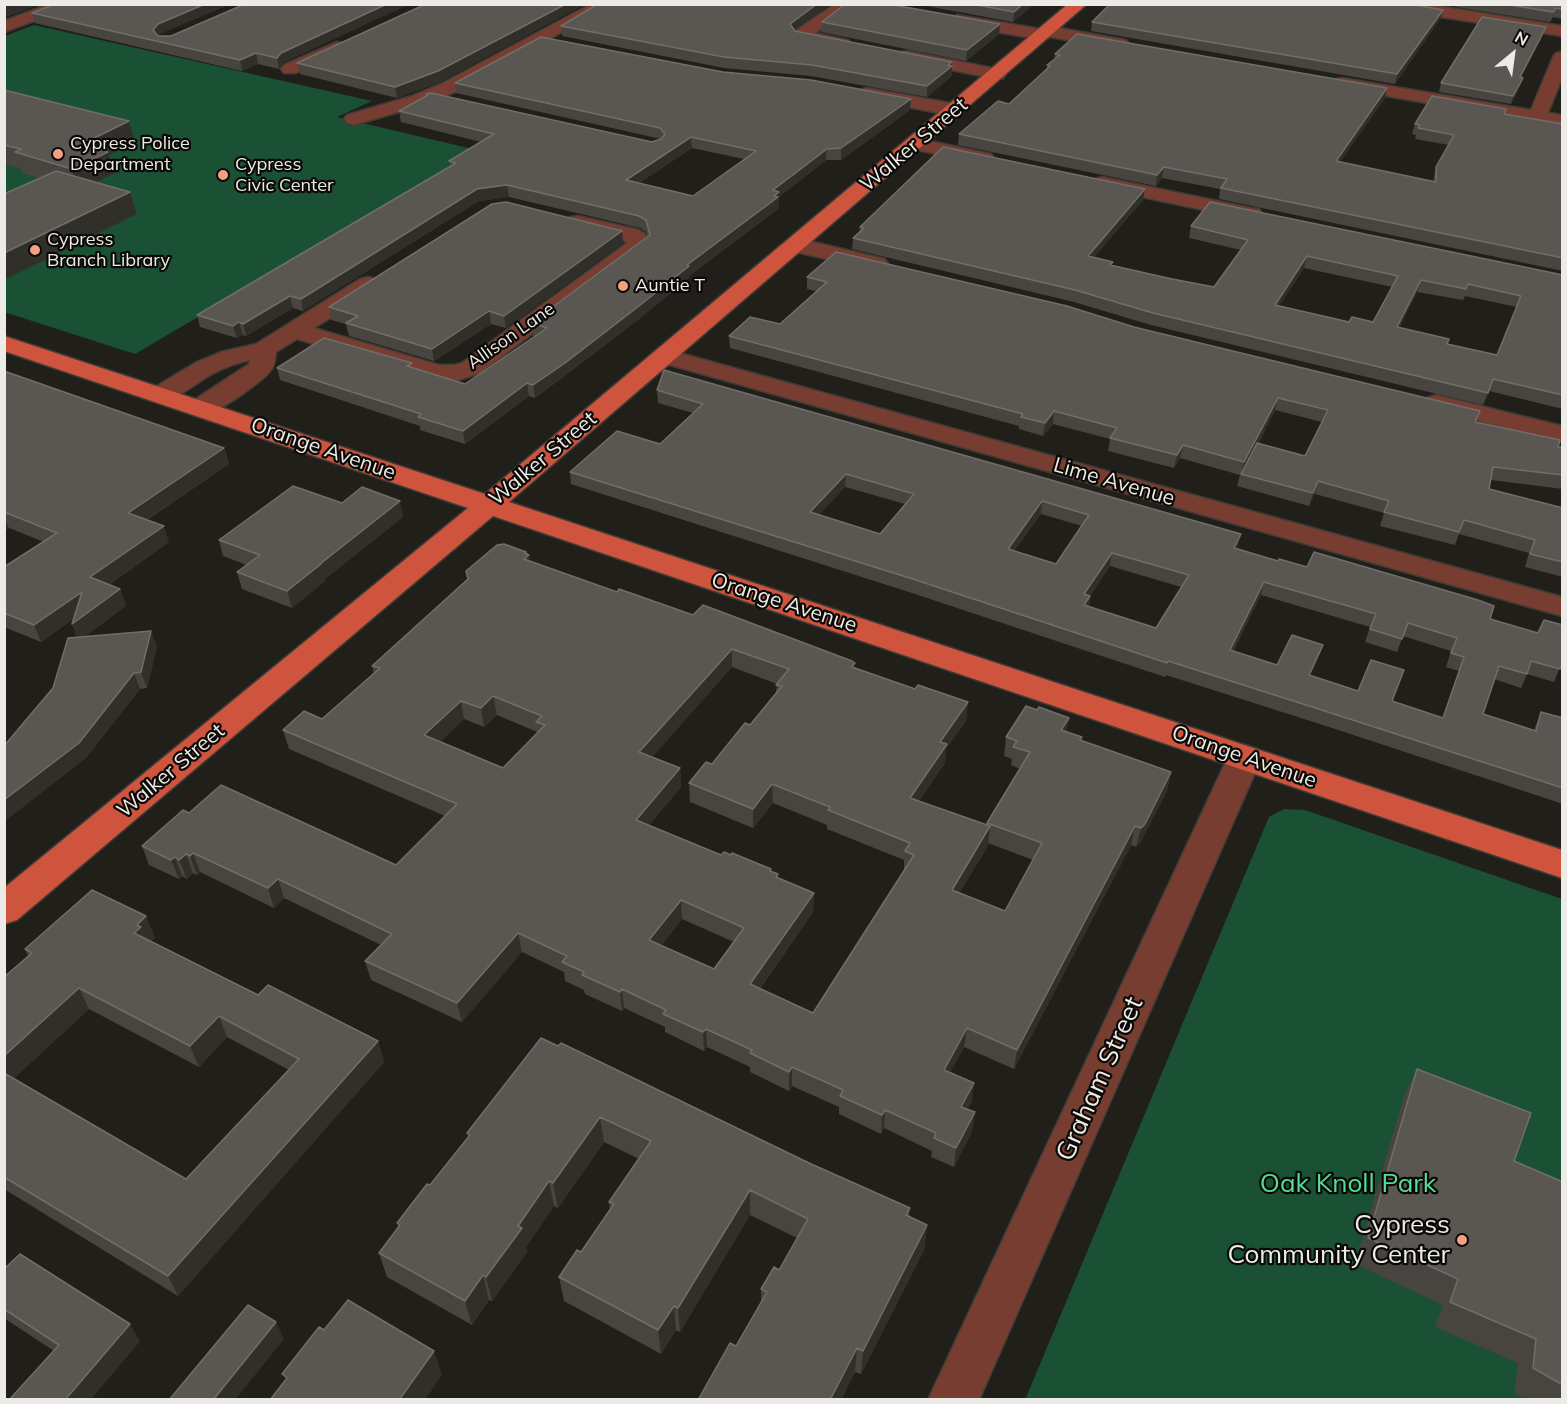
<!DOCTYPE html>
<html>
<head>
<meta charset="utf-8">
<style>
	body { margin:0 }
	#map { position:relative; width:1567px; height:1404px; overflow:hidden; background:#211f19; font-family:Mulish,sans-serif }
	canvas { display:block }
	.frame { position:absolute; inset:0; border:6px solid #edebe7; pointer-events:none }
	.north { position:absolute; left:1483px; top:24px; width:60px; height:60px; -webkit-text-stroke:4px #0a0906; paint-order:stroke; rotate:29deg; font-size:16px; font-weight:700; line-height:24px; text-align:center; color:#edebe7 }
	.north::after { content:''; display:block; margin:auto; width:21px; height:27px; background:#edebe7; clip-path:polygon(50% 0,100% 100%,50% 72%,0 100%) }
</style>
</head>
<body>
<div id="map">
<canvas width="1567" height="1404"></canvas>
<div class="frame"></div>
<div class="north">N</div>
</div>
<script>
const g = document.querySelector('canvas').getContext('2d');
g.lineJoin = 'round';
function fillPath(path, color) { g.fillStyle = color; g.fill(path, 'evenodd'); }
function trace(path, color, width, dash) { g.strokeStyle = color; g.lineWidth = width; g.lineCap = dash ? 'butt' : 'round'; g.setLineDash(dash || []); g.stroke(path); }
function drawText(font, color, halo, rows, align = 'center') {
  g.font = font + ' Mulish,sans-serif'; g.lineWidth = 4.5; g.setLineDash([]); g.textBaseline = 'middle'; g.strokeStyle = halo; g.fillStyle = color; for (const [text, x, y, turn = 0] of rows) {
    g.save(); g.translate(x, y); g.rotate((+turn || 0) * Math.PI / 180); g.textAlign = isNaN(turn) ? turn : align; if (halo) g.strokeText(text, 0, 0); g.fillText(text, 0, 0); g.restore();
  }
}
fillPath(new Path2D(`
	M34 25 372 101 337 117 481 151 135 354 4 312 5 36Z
	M1284 809 1305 810 1562 899V1399L1025 1400 1269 817Z`), '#1a5034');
const minor = new Path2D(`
	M49 4H73L71 7 4 32V21Z
	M591 4H612L455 92 426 104 354 125 347 123 344 119 347 115 412 96 441 84Z
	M835 4H855L815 33 848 40 851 44 848 48 842 49 795 39 792 35 795 31Z
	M1383 4H1426L1562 26V36L1391 9Z
	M957 15 1041 29 1048 26 1120 39 1126 40 1129 44 1126 48 1120 49 1050 37 1043 40 951 24 949 20Z
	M337 42 343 43 346 47 343 51 296 73H284L281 69 284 65Z
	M907 51 997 69 1003 70 1006 74 1003 78 997 79 901 60 898 56 901 52Z
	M1562 52V78L1548 113 1562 115V127L1342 88 1336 87 1333 83 1336 79 1342 78 1531 110 1553 57 1556 53Z
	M867 88 955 104 962 106 964 110 962 114 955 116 860 98 858 94 860 90Z
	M915 138 991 154 994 158 991 162 984 164 908 148 905 144 908 140Z
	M1102 177 1251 208 1259 209 1262 214 1259 219 1251 220 1095 187 1092 183 1095 179Z
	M578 216 639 230 645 234 649 245 480 373 456 381 437 380 297 339 276 352C275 358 275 365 271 370 263 382 223 408 209 414 202 416 198 415 191 414L187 408 191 402 249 364 250 360C237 363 225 367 214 373 194 383 173 406 150 400L146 395 150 390 195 363 221 352 256 344 360 279 368 277 376 279 380 284 376 289 314 328 439 365H454L462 363 627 243 623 240 570 227 567 222 570 217Z
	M796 238 885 259 888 264 885 269 877 271 788 250 785 245 788 240Z
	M665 349 1562 597V616L656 361 653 356 656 351Z
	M1436 395 1562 426V442L1427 408 1423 403 1427 398Z
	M1245 745 1257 749 1262 757 979 1400H928L1228 757 1233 749Z`);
const major = new Path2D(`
	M1068 4H1087L509 502 1562 850V878L493 516 17 920 4 924V888L468 508 4 351V336L485 494Z`);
trace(minor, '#3e3c36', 3);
trace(major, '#3e3c36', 3);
fillPath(minor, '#773d31');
fillPath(major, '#ce543e');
fillPath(new Path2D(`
	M245 4 283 63 279 69 258 64 242 71 35 23 32 13 160 34 159 36H171Z
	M426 4H585L440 82 397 98 300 74 297 63Z
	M598 4H830L794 31 952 66V76L927 97 811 76 724 68 562 36 561 26Z
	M916 4H1034L1013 22Z
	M1109 4H1410L1443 10 1440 19 1395 84 1091 31 1092 22 1109 6Z
	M1453 4H1563V19L1553 17 1550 22 1456 7Z
	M822 22 1000 24 999 34 966 61 821 32Z
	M1543 35 1521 77 1523 78 1520 86 1511 104 1439 92 1441 83Z
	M1055 54 1387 88 1385 98 1340 162 1433 182 1436 167 1449 145 1415 139 1416 135 1412 134 1415 124 1505 114 1563 124V271L1219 199 1220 189 1162 178 1156 186 958 145 959 134 1009 104 1047 69V65L1054 60Z
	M723 72 911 99 910 110 841 160H826L779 197 778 209 689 276V278L639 319 566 375 535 398 529 396 465 444 420 430V426L280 380 277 368H412L465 384 535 336H533L531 323 647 237 646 232 640 228 509 197 479 201 303 311 293 308 246 336 243 335 237 338 200 327 197 315 450 166 449 161 481 142 401 122 399 111 426 96V94L652 142 661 139 456 93 455 83ZM692 148 744 159 693 196 639 183Z
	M4 90 135 142 109 155 115 173 96 182 130 192 137 214 39 178 22 173 21 169 4 164Z
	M1145 189 1143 200 1094 257 1112 266 1214 287 1241 250 1189 238 1191 226 1563 275V409L1489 391 1483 405 1151 325 1074 302 852 249 853 238 859 232 860 227ZM1304 268 1392 287 1373 322H1349L1279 306ZM1417 292 1463 300 1465 296 1517 307 1497 355 1448 344 1449 339 1399 328Z
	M623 243 506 328 491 324 434 361 349 336 346 324 331 320 329 307Z
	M807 277 1134 327 1480 411 1476 422 1558 447H1563V489L1491 480 1489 489 1563 508V577L1525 567 1529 553 1459 534 1455 545 1380 526 1384 513 1315 494 1309 506 1237 486 1240 475 1180 458 1174 468 1108 451 1110 439 1053 424 1043 436 1019 429V426L730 348 729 336 780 324 816 291 807 289ZM1275 410 1322 422 1305 456 1258 444Z
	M4 371 224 448 229 464 147 520 169 542 109 585 120 589 126 606 85 636 157 646 147 688 140 689 85 759 53 688 77 637 72 624 73 619 41 642 4 627V567L44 542 9 528 4 530Z
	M657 390 1238 547 1237 548 1278 561 1538 633 1563 625V668L1560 667 1554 682 1527 674 1521 688 1494 679 1483 714 1534 730 1541 712 1563 718V804L1326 726 1166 675 1165 677 915 594 571 484 570 472 660 444 693 413 658 403ZM845 487 905 504 880 534 819 514ZM1041 514 1082 526 1056 564 1014 551ZM1110 566 1181 587 1156 628 1089 607 1090 596ZM1261 595 1370 627 1365 642 1397 652 1403 636 1451 651 1446 667 1459 671 1443 718 1310 676 1318 658 1323 645 1277 665 1233 651Z
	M342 503 403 517 325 579V581L292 608 242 589 237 572 247 565 223 556 219 540Z
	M526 552 527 554 529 555V561L617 592 693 615 855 668 915 689 968 702 966 721 946 749 945 763 919 801 986 825 987 823 1020 769 1011 765 1012 759 1004 756 1006 737 1037 710 1069 718 1066 731 1082 737 1081 741 1171 772 1167 791 1140 843 1136 847 1131 845 1014 1069 964 1047 950 1072 972 1102 967 1109 975 1112 972 1131 954 1167 931 1157 932 1151 884 1128 881 1134 839 1114V1107L792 1086 789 1091 750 1072V1067L707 1047 704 1051 665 1032V1027L624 1008 622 1011 585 994 584 990 565 981 564 972 522 952 462 1022 371 980 365 961 381 945 284 898 274 908 200 872 197 875 193 873 187 879 182 876 179 879 149 865 142 846 189 813 396 865 445 816 289 749 283 730 322 719 374 674 372 666ZM732 667 777 684 776 693 750 725 712 764 689 783 690 802 753 828 773 803 827 825V829L904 860V871L813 1013 760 989 813 912 814 893 778 878V874L771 871V869L721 855 649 825 681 787 680 768 652 757ZM497 715 537 732 538 733 503 768 440 742 464 719 484 727ZM988 843 1033 860 1005 911 959 893 988 846ZM682 919 734 942 714 969 661 946Z
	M155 937 151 941 258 995 378 1041 384 1062 178 1296 4 1189V977L28 956 25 949ZM89 1009 199 1067 227 1037 289 1070 186 1179 14 1078Z
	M541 1038 809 1163 910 1208 909 1216 927 1225 924 1250 861 1374 855 1372 841 1400H698L736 1346 761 1302V1289L779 1270 797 1238 750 1215 680 1332 676 1330 661 1354 564 1301 559 1277 581 1252 610 1209 609 1202 639 1159 604 1142 558 1208 554 1206 526 1247 527 1252 492 1301 489 1300 472 1325 387 1277 379 1253 398 1227 397 1223 430 1185 468 1137 467 1133Z
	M1417 1069 1514 1161 1563 1182V1400H1527L1515 1393 1518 1363 1435 1327 1443 1305 1355 1264 1404 1096Z
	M4 1269 140 1341 90 1400H9L54 1351 4 1318Z`), '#484540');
fillPath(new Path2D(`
	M10 4H41L4 18V6Z
	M205 4H231L160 34 156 40 153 30 158 24Z
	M387 4H410L283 63 279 69 277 58 281 53Z
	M566 4H585L440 82 397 98 395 87Z
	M817 4H830L790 34V24Z
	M1023 4H1034L1013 22 1014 12Z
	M1443 10 1440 19 1395 84 1397 74Z
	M1000 24 999 34 966 61 967 50Z
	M1546 27 1543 35 1517 86 1520 77Z
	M256 53 258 64 242 71 240 60Z
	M952 62V76L927 97V86Z
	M1523 78 1520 86 1511 104 1513 96Z
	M1387 88 1385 98 1333 172 1336 161Z
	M911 99 910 110 841 160V148Z
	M129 121 135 142 109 155 115 173 79 190 72 169 80 145Z
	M691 137 692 148 626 192V180Z
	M827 149 826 160 779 197 778 209 689 276V278L639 319 566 375 535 398 533 385 687 265 773 190Z
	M1164 167 1162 178 1156 186 1157 175Z
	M507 185 509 197 479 201 303 311 301 299 477 189Z
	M1145 189 1143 200 1086 267 1088 256Z
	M130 192 137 214 4 280V253Z
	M622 231 623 243 506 328 504 316Z
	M1307 256 1304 268 1272 317 1275 305Z
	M1421 280 1417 292 1393 339 1397 327Z
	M290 296 293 308 246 336 243 324Z
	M489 311 491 324 434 361 432 349Z
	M239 322 243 335 237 338 233 326Z
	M527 383 529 396 465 444 463 431Z
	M1278 398 1275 410 1241 475 1244 462Z
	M1054 411 1053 424 1043 436 1045 423Z
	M1183 445 1180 458 1174 468 1177 455Z
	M224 448 229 464 133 529 128 513Z
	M846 474 845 487 810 525V512Z
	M1318 481 1315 494 1309 506 1313 493Z
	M400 501 403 517 325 579V581L292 608 287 591 320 564Z
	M1042 501 1041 514 1006 562 1008 549Z
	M4 517 9 528 4 530Z
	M164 526 169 542 96 594 90 577Z
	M1241 534 1238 547 1230 561 1234 548Z
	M526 552 527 556 529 555 531 573 524 559 525 553Z
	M1112 553 1110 566 1082 608 1084 594Z
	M1264 582 1261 595 1226 663 1230 650Z
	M120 589 126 606 78 641 72 624Z
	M82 592 88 609 41 642 34 625Z
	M1090 596 1088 610 1084 605Z
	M151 631 157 646 147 688 141 672Z
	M1323 645 1318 658 1305 689 1309 675Z
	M732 649V667L640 771 639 752Z
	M134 673 140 689 85 759 4 822V800Z
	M493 696 497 715 484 727 481 708Z
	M461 701 464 719 428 754 424 735Z
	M968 702 966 721 946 749 945 763 909 817 910 798 940 742Z
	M1069 718 1065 737 1061 730Z
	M680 768 681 787 638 839 636 820Z
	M1171 772 1167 791 1140 843 1136 847 1141 828Z
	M772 784 773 803 753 828V809Z
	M990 826 988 846 950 909 952 890Z
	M1135 826 1131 845 1014 1069 1017 1050Z
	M193 853 200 872 197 875 190 856Z
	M186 854 193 873 187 879 179 860Z
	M175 857 182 876 179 879 171 860Z
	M278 879 284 898 274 908 268 888Z
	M814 893 813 912 750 1003V984Z
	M681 900 682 919 651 959 649 940Z
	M146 916 155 937 148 944 134 933 137 925Z
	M518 933 522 952 462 1022 457 1003Z
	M79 988 89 1009 5 1087 4 1056Z
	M622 989 624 1008 622 1011 620 992Z
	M219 1016 227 1037 199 1067 190 1046Z
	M967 1028 964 1047 941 1088 944 1070Z
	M706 1029 707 1047 704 1051 703 1032Z
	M378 1041 384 1062 178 1296 168 1276Z
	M792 1067V1086L789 1091V1072Z
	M974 1083 972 1102 959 1126 961 1107Z
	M885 1110 884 1128 881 1134 882 1115Z
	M975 1112 972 1131 954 1167 956 1148Z
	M600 1117 604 1142 558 1208 553 1183Z
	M549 1181 554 1206 526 1247 527 1252 492 1301 486 1277 518 1226Z
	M750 1190V1215L680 1332 678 1308Z
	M927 1225 924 1250 861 1374 863 1351Z
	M483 1275 489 1300 472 1325 465 1301Z
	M674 1306 676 1330 661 1354 658 1330Z
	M276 1322 284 1339 235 1400H213Z
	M130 1324 140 1341 90 1400H65Z
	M857 1348 855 1372 841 1400H830Z
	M434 1351 442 1375 425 1400H399Z`), '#312f29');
const building = new Path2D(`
	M55 4H205L158 24 153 30 158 36H171L245 4H387L281 53 277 58 256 53 240 60 32 13Z
	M426 4H566L438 71 395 87 297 63Z
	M598 4H817L790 24 795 31 952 62 948 65 952 66 927 86 812 65 724 57 561 26Z
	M845 4H888L1000 24 967 50 822 22Z
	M972 4H1023L1014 12Z
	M1110 4H1410L1443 10 1397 74 1092 22Z
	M1504 4H1563V9L1556 8 1553 12Z
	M1482 17 1546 27 1520 77 1523 78 1513 96 1441 83Z
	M1077 34 1387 88 1336 161 1436 182V167L1454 135 1418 128 1420 125 1415 124 1432 96 1506 109 1504 114 1563 124V258L1221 188 1227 179 1164 167 1157 175 959 134 998 101 1009 104 1050 66 1047 65 1060 55 1055 54Z
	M541 37 723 72 811 80 911 99 841 148 827 149 773 190 779 192 774 196 778 197 687 265 689 266 639 306 565 363 533 385 527 383 463 431 418 417 421 414 277 368 324 338 412 363 407 366 465 384 547 328 531 323 650 235 646 220 639 216 507 185 477 189 301 299 290 296 243 324 239 322 233 326 197 315 456 163 449 161 494 134 399 111 428 95 426 94 431 93 652 142 661 139 665 134 660 128 455 83ZM691 137 756 151 693 196 626 180Z
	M4 90 129 121 80 145 108 152 72 169 15 152 21 149 4 145Z
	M943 147 1145 189 1088 256 1113 262 1110 265 1172 279 1214 287 1248 240 1191 226 1210 202 1563 275V395L1493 379 1488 393 1153 313 1075 290 853 238 864 228 860 227ZM1307 256 1398 276 1373 322 1352 317 1349 322 1275 305ZM1421 280 1466 289 1468 284 1521 296 1497 355 1447 344 1449 339 1397 327Z
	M56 171 130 192 4 253V194Z
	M506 202 622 231 504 316 489 311 432 349 346 323 358 316 329 307 492 204Z
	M836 252 1067 306 1134 327 1480 411 1475 422 1560 440 1558 447H1563V475L1493 467 1489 489 1563 508V562L1530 554 1535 540 1464 520 1459 532 1384 512 1389 501 1318 481 1313 493 1241 474 1257 443 1305 456 1328 410 1278 398 1244 462 1183 445 1177 455 1110 438 1117 428 1054 411 1045 423 1021 417 1023 414 729 336 750 317 780 324 827 282 807 277Z
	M664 370 1241 534 1234 548 1278 561 1279 559 1307 567 1314 552 1478 600 1494 606 1490 619 1538 633 1544 620 1563 625V662L1560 669 1531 661 1527 674 1499 666 1483 714 1536 731 1541 712 1563 718V788L1331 713 1168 661 1167 663 916 580 570 472 617 431 660 444 703 404 657 390ZM846 474 914 494 880 534 810 512ZM1042 501 1089 515 1056 564 1008 549ZM1112 553 1189 575 1156 628 1084 605 1090 596 1084 594ZM1264 582 1376 614 1370 629 1402 639 1408 623 1457 638 1451 653 1464 657 1443 718 1392 701 1404 670 1371 660 1358 691 1309 675 1323 645 1292 635 1277 665 1230 650Z
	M4 371 224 448 128 513 164 526 90 577 120 589 72 624 82 592 34 625 4 613V567L57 533 4 512Z
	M293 486 342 503 362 487 400 501 320 564H321L287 591 237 572 260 555 219 540Z
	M504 544 526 552 525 553 529 555 524 559 617 592 619 589 693 615 703 605 852 661 855 663 852 667 915 689 918 685 968 702 940 742 947 744 910 798 990 826 952 890 1005 911 1042 843 987 823 1030 752 1013 747 1017 741 1006 737 1026 706 1037 710 1039 707 1069 718 1061 730 1082 737 1080 740 1171 772 1145 824 1141 828 1135 826 1017 1050 967 1028 944 1070 974 1083 961 1107 975 1112 956 1148 934 1138 936 1133 885 1110 882 1115 840 1096 843 1090 792 1067 789 1072 750 1053 752 1050 706 1029 703 1032 663 1014 666 1010 622 989 620 992 582 975 584 972 562 962 567 956 518 933 457 1003 365 961 392 934 278 879 268 888 193 853 190 856 186 854 179 860 175 857 171 860 142 846 183 810 189 813 221 785 396 865 457 804 283 730 304 711 322 719 380 668 372 666 468 579 466 571 497 545ZM732 649 789 669 776 685 782 686 750 725 745 723 712 764 706 762 689 783 753 809 772 784 830 807 828 810 910 843 905 851 914 855 813 1013 750 984 814 893 776 877 778 874 770 871 771 869 732 853 731 855 724 852 721 855 636 820 680 768 639 752ZM493 696 542 716 536 722 545 725 503 768 424 735 461 701 481 708ZM681 900 744 928 714 969 649 940Z
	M151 631 141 672 134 673 79 743 4 800V746L53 688 68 638Z
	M92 890 146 916 137 925 141 927 134 933 258 995 268 985 378 1041 168 1276 4 1177V1073L186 1179 299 1059 219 1016 190 1046 79 988 4 1056V977L32 953 25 949Z
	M541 1038 558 1046 561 1043 809 1163 910 1208 906 1215 927 1225 863 1351 857 1348 830 1400H698L730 1343 736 1346 767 1292 761 1289 774 1267 779 1270 808 1219 750 1190 678 1308 674 1306 658 1330 559 1277 577 1250 581 1252 614 1204 609 1202 651 1141 600 1117 553 1183 549 1181 518 1226 522 1228 486 1277 483 1275 465 1301 379 1253 400 1225 397 1223 427 1184 430 1185 470 1135 467 1133Z
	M1417 1069 1531 1113 1514 1161 1563 1182V1385L1533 1368 1536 1339 1450 1302 1458 1279 1368 1238Z
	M20 1254 130 1324 65 1400H9L59 1345 4 1309V1269Z
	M348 1300 434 1351 399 1400H270L287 1378 282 1374 319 1327 324 1330Z
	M248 1305 276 1322 213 1400H169Z`);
fillPath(building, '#5a5752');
trace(building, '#716e69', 1.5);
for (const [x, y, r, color] of [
	[58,154,6,"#f3a082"],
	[223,175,6,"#f3a082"],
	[35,250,6,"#f3a082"],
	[623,286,6,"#f3a082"],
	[1462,1240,6,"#f3a082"]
]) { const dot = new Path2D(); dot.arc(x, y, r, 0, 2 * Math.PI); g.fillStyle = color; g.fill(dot); trace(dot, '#0a0906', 2); }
drawText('18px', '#edebe7', '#0a0906', [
	["Cypress Police",70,144],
	["Department",70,165],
	["Cypress",235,165],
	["Civic Center",235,186],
	["Cypress",47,240],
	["Branch Library",47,261],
	["Auntie T",635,286]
], 'left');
drawText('18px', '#edebe7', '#0a0906', [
	["Allison Lane",511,336,-35]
]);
drawText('21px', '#edebe7', '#0a0906', [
	["Walker Street",914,145,-40],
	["Orange Avenue",323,449,19],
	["Walker Street",543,459,-40],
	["Lime Avenue",1114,482,16],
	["Orange Avenue",784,603,18],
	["Orange Avenue",1244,757,19],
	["Walker Street",171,771,-40]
]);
drawText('26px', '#edebe7', '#0a0906', [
	["Graham Street",1100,1079,-66]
]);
drawText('26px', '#51de97', '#0a0906', [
	["Oak Knoll Park",1348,1184]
]);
drawText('26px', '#edebe7', '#0a0906', [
	["Cypress",1450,1225],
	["Community Center",1450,1255]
], 'right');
</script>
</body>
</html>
